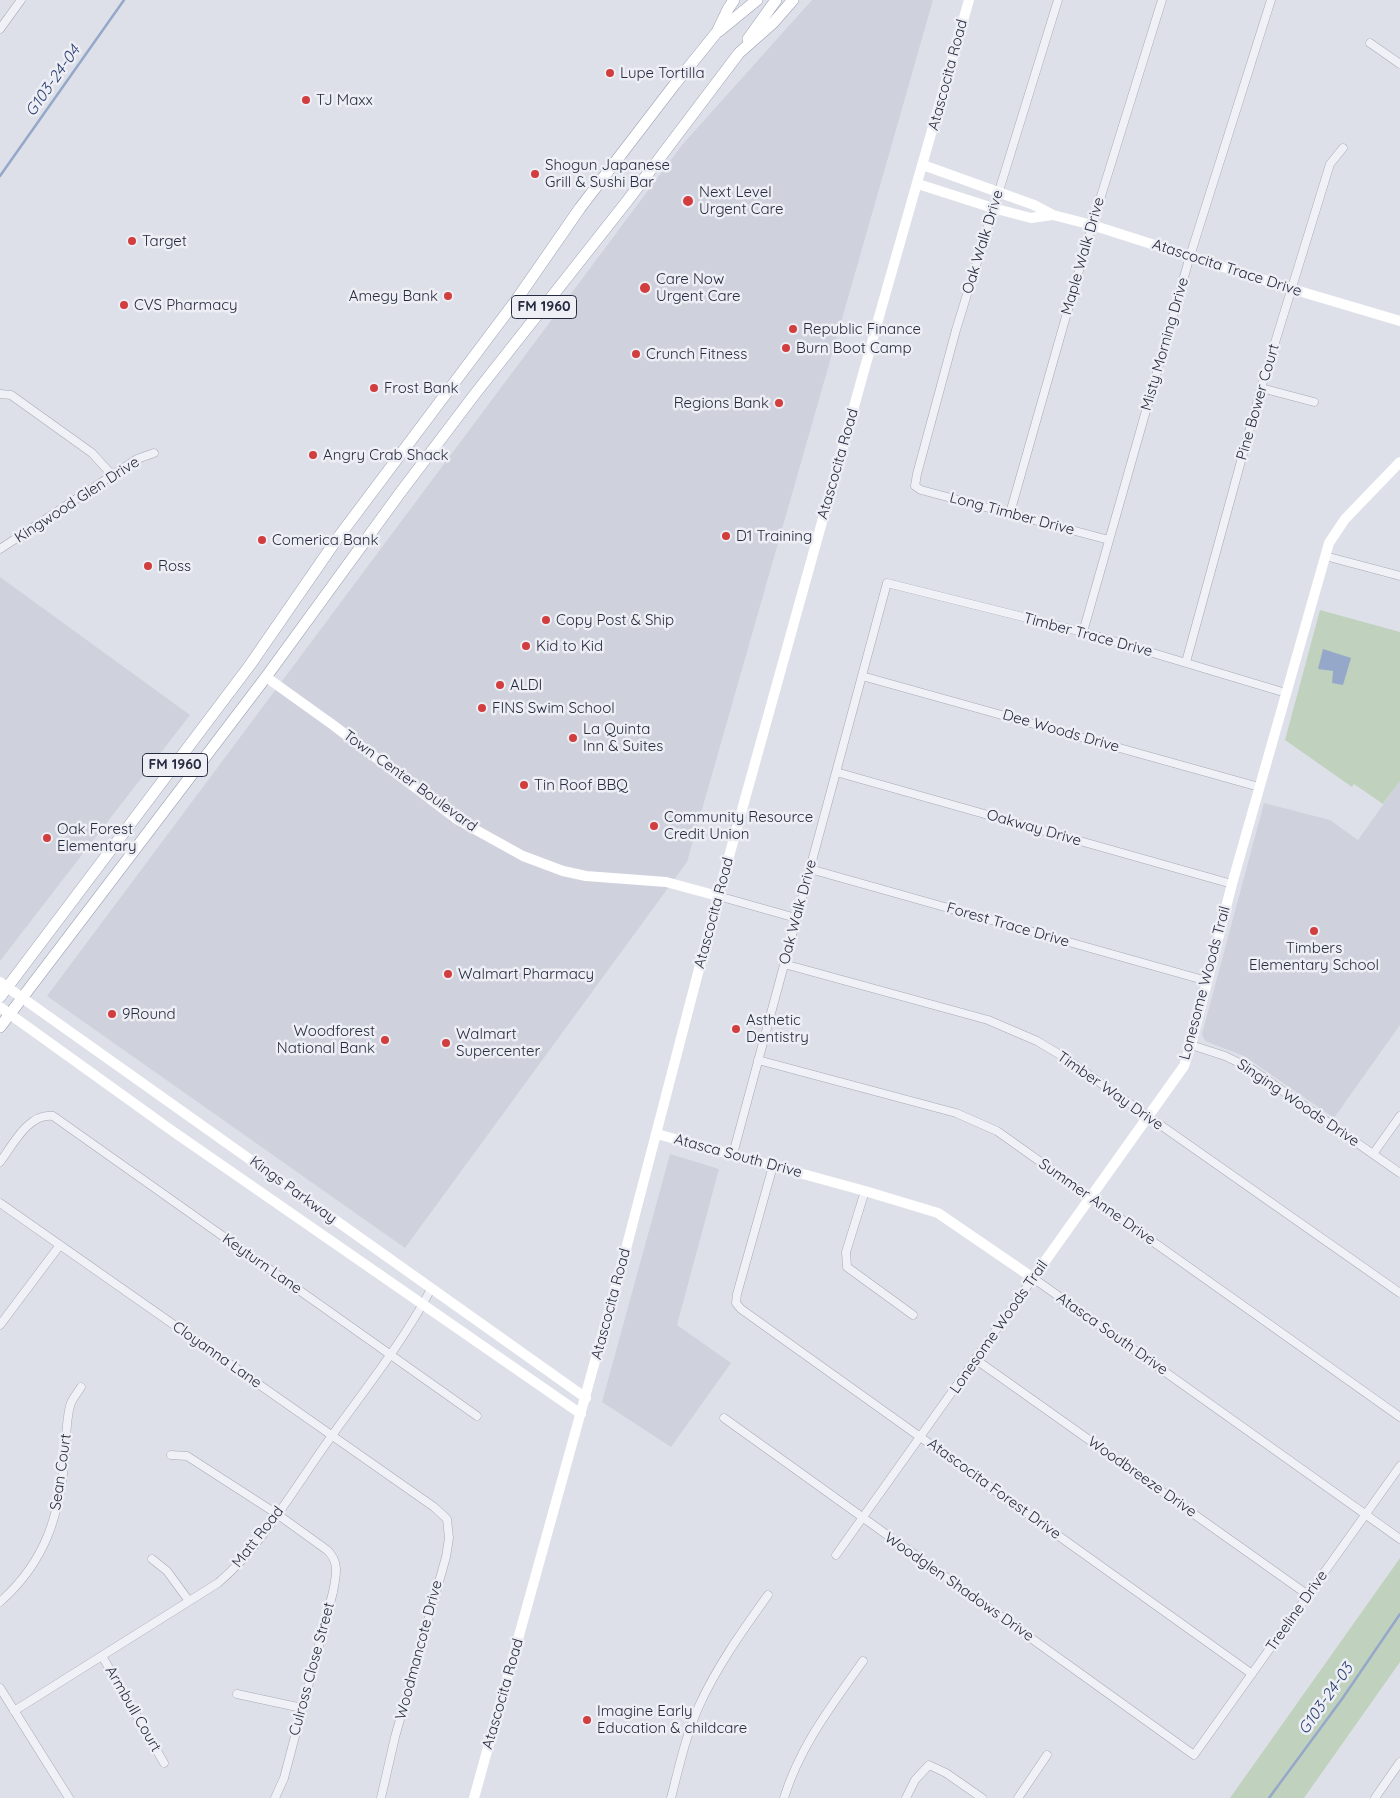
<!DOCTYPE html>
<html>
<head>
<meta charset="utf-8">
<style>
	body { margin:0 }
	canvas { display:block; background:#dde0e8 }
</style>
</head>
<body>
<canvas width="1400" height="1798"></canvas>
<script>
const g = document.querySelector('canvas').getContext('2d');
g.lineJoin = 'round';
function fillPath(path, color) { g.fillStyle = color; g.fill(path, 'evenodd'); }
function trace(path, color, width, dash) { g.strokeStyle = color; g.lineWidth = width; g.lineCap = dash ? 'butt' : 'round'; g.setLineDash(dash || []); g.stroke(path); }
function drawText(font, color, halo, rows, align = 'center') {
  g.font = font + ' Quicksand,sans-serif'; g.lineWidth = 5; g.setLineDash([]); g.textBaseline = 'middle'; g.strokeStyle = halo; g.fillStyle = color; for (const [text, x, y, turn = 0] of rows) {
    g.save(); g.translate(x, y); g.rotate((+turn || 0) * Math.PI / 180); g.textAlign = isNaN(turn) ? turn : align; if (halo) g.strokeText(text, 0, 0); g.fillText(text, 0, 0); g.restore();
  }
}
fillPath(new Path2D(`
	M812 0H933L687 862 405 1248 47 996 682 145Z
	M0 577 190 715 0 961Z
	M1400 781V1025L1334 1118 1244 1056 1205 1041 1202 1034 1264 803 1330 820 1358 840Z
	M670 1154 719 1169 677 1325 731 1363 671 1447 602 1402Z`), '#cfd2dd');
fillPath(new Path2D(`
	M1320 610 1400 632V781L1383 804 1354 784 1352 787 1285 740Z
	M1400 1558V1662L1304 1798H1230Z`), '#c0d2be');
fillPath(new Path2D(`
	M1323 649 1351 658 1343 685 1332 683 1333 671 1318 669Z`), '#96a8c9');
trace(new Path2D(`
	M0 176 124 0
	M1269 1798 1342 1699 1400 1614`), '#96a8c9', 2.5);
const street = new Path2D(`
	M1058 0 956 330 917 474 915 486 921 490 1109 540
	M0 29 21 0
	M1370 43 1400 64
	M1261 388 1314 402
	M0 394 11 395 92 453 113 476
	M1010 513 1092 225 1162 0
	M0 549 137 459 154 453
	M1325 556 1400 576
	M1083 632 1190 256 1271 0
	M1186 662 1261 388 1330 164 1343 148
	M862 676 1259 787
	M836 772 1232 884
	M810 869 1207 981
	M718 896 796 918
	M784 964 988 1020 1037 1041 1062 1056 1400 1293
	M1191 1045 1225 1056 1250 1068 1400 1173
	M758 1060 956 1113 997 1131 1400 1417
	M733 1154 887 583 1083 632 1286 693
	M1373 1154 1400 1116
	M0 1162C13 1145 28 1113 53 1116L477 1416
	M773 1166 737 1294 736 1303 741 1309 1252 1674
	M865 1191 846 1252 847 1267 913 1315
	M0 1203 434 1507 447 1519 449 1538 446 1557 395 1737 381 1798
	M0 1325 60 1245
	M975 1359 1308 1595
	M724 1418 1194 1755 1400 1466
	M171 1455 187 1456 277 1514 327 1550C340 1562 336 1576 333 1592L284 1778 275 1798
	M836 1555 1033 1278 1400 1539
	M152 1559 167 1571 189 1601
	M0 1602C46 1561 59 1516 65 1457 66 1442 66 1416 71 1403 73 1398 78 1392 81 1387
	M102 1656 164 1763
	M0 1688 69 1798
	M237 1694 302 1708
	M14 1711 218 1583C260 1548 294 1489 326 1444 362 1393 402 1344 431 1289
	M671 1798C679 1767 686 1735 699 1706 717 1666 743 1630 768 1595
	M784 1798C800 1746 832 1705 863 1661
	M906 1798 915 1780 929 1765 946 1773 982 1798
	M1018 1798 1047 1755
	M1375 1798 1400 1762`);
const primary = new Path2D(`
	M719 31 757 0
	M748 39 776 0
	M0 997 250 665 337 539 517 299 580 208 675 84 717 32 728 9 734 0
	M0 1027 266 677 400 493 475 394 628 200 739 53 773 23 793 0`);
trace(street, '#a6aab5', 9);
trace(primary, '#9ca2b4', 12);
trace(street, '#f0f1f6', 8);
trace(new Path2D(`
	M923 165 1034 205 1053 215 1092 225 1292 289 1400 321
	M918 184 993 208 1031 218 1052 215
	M266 677 333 725 458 820 523 856 563 871 586 876 666 882 718 896
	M0 982 586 1398
	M0 1007 171 1130 581 1414
	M657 1134 865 1191 938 1213 1033 1278 1184 1066 1191 1045 1232 884 1329 543 1345 519 1400 462
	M474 1798 626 1249 718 896 882 306 969 0`), '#fff', 10);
trace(primary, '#fff', 11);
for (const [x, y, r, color] of [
	[610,73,5,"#d23d3d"],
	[306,100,5,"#d23d3d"],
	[535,174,5,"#d23d3d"],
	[688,201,6,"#d23d3d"],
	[132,241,5,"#d23d3d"],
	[645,288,6,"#d23d3d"],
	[448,296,5,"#d23d3d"],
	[124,305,5,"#d23d3d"],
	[793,329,5,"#d23d3d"],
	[786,348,5,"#d23d3d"],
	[636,354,5,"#d23d3d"],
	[374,388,5,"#d23d3d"],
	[779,403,5,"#d23d3d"],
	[313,455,5,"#d23d3d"],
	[726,536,5,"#d23d3d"],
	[262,540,5,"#d23d3d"],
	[148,566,5,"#d23d3d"],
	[546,620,5,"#d23d3d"],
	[526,646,5,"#d23d3d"],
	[500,685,5,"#d23d3d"],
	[482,708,5,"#d23d3d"],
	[573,738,5,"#d23d3d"],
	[524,785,5,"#d23d3d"],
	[654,826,5,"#d23d3d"],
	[47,838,5,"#d23d3d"],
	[1314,931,5,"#d23d3d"],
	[448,974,5,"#d23d3d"],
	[112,1014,5,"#d23d3d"],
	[736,1029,5,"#d23d3d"],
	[385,1040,5,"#d23d3d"],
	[446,1043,5,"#d23d3d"],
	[587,1720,5,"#d23d3d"]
]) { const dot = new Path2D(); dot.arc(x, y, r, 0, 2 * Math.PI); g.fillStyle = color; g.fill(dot); trace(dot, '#edeff5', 2); }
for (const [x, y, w] of [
	[544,307,65],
	[175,765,65]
]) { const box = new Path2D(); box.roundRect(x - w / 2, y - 11.5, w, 23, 4); g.fillStyle = '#edeff5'; g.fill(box); trace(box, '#262b3f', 1); }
drawText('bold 14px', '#262b3f', null, [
	["FM 1960",544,307],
	["FM 1960",175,765]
]);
drawText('15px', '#262b3f', '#edeff5', [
	["Lupe Tortilla",620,73],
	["TJ Maxx",316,100],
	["Shogun Japanese",545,165],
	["Grill & Sushi Bar",545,182],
	["Next Level",699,192],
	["Urgent Care",699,209],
	["Target",142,241],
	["Care Now",656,279],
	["Urgent Care",656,296],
	["Amegy Bank",438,296,"right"],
	["CVS Pharmacy",134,305],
	["Republic Finance",803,329],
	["Burn Boot Camp",796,348],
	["Crunch Fitness",646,354],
	["Frost Bank",384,388],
	["Regions Bank",769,403,"right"],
	["Angry Crab Shack",323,455],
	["D1 Training",736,536],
	["Comerica Bank",272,540],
	["Ross",158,566],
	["Copy Post & Ship",556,620],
	["Kid to Kid",536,646],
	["ALDI",510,685],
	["FINS Swim School",492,708],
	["La Quinta",583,729],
	["Inn & Suites",583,746],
	["Tin Roof BBQ",534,785],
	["Community Resource",664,817],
	["Credit Union",664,834],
	["Oak Forest",57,829],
	["Elementary",57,846],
	["Timbers",1314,948,"center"],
	["Elementary School",1314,965,"center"],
	["Walmart Pharmacy",458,974],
	["9Round",122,1014],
	["Asthetic",746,1020],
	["Dentistry",746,1037],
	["Woodforest",375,1031,"right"],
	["National Bank",375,1048,"right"],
	["Walmart",456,1034],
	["Supercenter",456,1051],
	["Imagine Early",597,1711],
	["Education & childcare",597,1728]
], 'left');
drawText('15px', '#262b3f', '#edeff5', [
	["Atascocita Road",948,75,-75],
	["Oak Walk Drive",983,242,-73],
	["Maple Walk Drive",1083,256,-74],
	["Atascocita Trace Drive",1227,268,18],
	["Misty Morning Drive",1165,344,-74],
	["Pine Bower Court",1258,402,-74],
	["Atascocita Road",838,464,-74],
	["Kingwood Glen Drive",77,500,-33],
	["Long Timber Drive",1012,514,15],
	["Timber Trace Drive",1088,635,15],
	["Dee Woods Drive",1061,731,16],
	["Town Center Boulevard",410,781,36],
	["Oakway Drive",1034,828,16],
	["Oak Walk Drive",798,912,-75],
	["Atascocita Road",714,913,-75],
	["Forest Trace Drive",1008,925,16],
	["Lonesome Woods Trail",1205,983,-75],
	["Timber Way Drive",1110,1091,35],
	["Singing Woods Drive",1298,1103,34],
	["Atasca South Drive",738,1156,15],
	["Kings Parkway",293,1190,36],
	["Summer Anne Drive",1097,1202,35],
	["Keyturn Lane",262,1264,35],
	["Atascocita Road",611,1304,-75],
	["Lonesome Woods Trail",999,1327,-55],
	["Atasca South Drive",1112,1334,35],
	["Cloyanna Lane",217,1355,35],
	["Sean Court",61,1472,-82],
	["Woodbreeze Drive",1142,1477,35],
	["Atascocita Forest Drive",994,1489,36],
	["Matt Road",258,1537,-52],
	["Woodglen Shadows Drive",959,1587,35],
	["Treeline Drive",1297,1611,-55],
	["Woodmancote Drive",419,1650,-75],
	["Culross Close Street",312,1669,-75],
	["Atascocita Road",503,1694,-74],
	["Armbull Court",133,1709,60]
]);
drawText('italic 16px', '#2f4374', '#edeff5', [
	["G103-24-04",53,81,-55],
	["G103-24-03",1326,1699,-55]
]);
</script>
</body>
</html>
